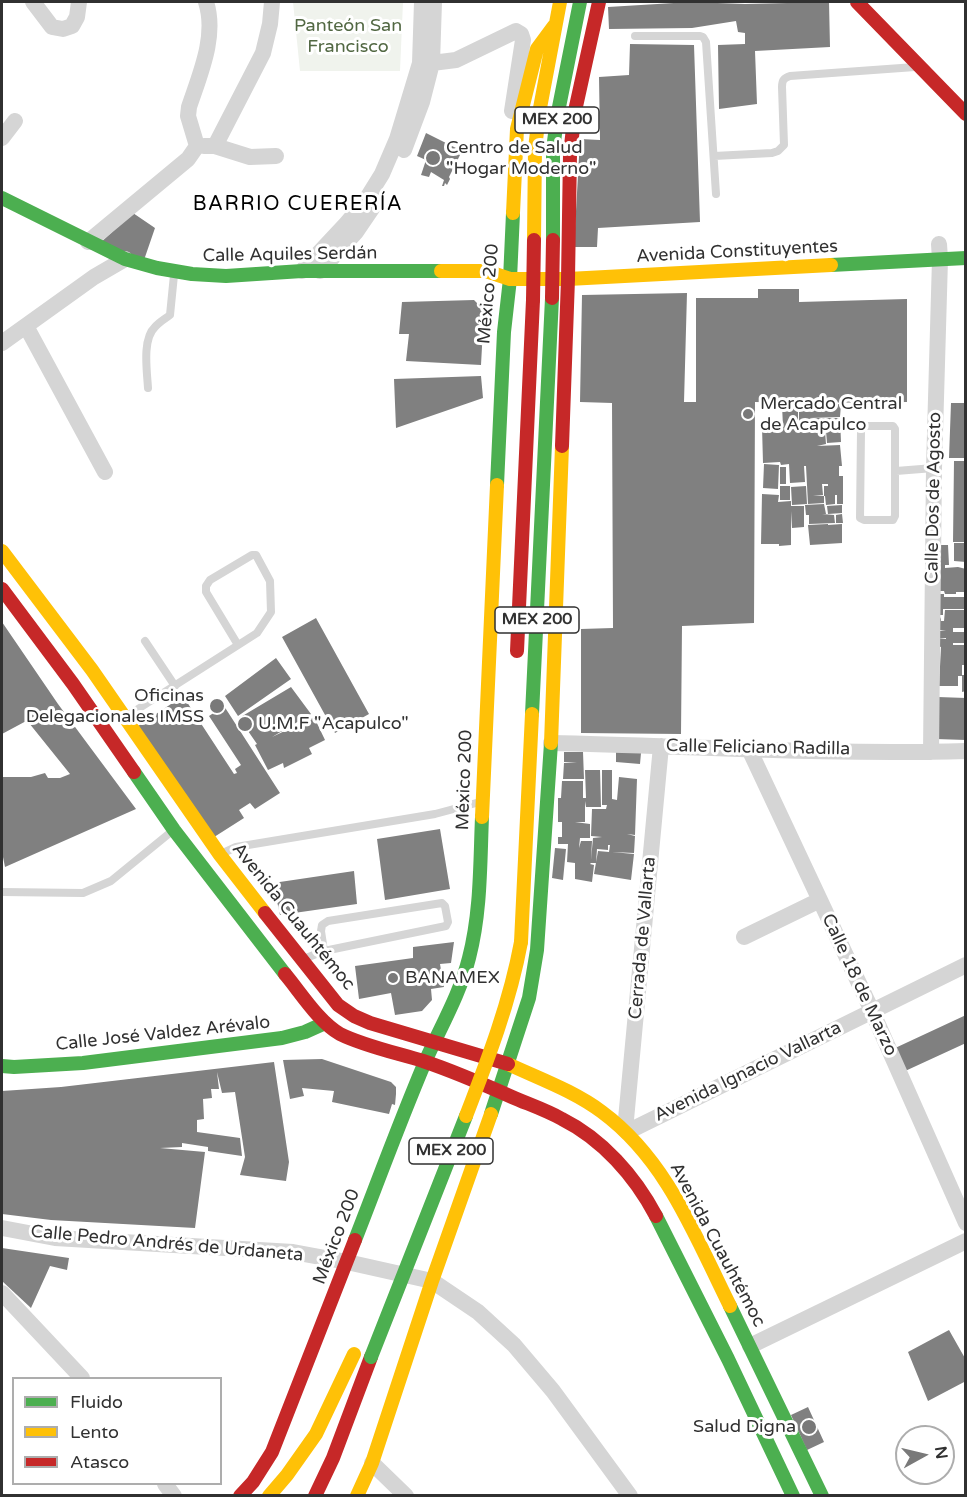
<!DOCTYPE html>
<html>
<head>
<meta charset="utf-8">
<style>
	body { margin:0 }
	#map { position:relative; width:967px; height:1497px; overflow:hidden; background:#fff; font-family:"Varela Round",sans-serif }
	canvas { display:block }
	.frame { position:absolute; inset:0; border:3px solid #313131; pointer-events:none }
	.legend { position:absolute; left:12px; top:1377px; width:210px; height:108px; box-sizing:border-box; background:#fff; border:2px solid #adadad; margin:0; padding:8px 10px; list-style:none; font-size:18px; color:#313131 }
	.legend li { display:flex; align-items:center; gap:12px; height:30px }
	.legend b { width:30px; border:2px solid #adadad }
	.north { position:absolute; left:895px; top:1425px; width:60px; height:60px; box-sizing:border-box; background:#fff; border:2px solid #adadad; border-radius:50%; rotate:82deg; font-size:16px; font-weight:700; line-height:24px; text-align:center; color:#313131 }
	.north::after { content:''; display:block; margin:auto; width:21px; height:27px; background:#797979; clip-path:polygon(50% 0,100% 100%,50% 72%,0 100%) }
</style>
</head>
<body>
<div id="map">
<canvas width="967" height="1497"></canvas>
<div class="frame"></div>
<ul class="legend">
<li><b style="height:8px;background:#4caf50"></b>Fluido</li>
<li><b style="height:8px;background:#ffc107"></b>Lento</li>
<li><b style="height:8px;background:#c62828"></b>Atasco</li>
</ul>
<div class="north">N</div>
</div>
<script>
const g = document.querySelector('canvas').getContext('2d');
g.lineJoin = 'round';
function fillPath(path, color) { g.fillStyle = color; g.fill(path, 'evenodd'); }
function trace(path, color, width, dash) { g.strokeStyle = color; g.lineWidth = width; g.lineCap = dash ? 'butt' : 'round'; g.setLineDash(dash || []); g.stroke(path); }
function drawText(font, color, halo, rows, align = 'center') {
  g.font = font + ' "Varela Round",sans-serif'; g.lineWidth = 6; g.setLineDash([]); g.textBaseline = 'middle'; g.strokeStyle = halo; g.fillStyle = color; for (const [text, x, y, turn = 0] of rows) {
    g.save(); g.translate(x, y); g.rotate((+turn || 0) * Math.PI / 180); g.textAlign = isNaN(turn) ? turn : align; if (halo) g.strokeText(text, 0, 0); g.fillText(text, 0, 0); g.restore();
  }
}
fillPath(new Path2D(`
	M293 2H403L400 71H300Z`), '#f0f3ed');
fillPath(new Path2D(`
	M690 2 745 4 829 2 830 47 755 51 757 104 719 109 718 45 745 44V33L738 32 736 21 692 28 609 29 608 7Z
	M630 44 694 45 700 222 598 228 597 247H574L580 139 600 140 599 77 629 75Z
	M426 133 462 151 449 177 450 179 447 185 445 183 444 186H442L444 180 431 172 429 177 421 175 426 160 417 156Z
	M133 213 155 228 144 260 99 244Z
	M758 289H799V302L907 299V402L799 403 755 402 754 623 682 626 681 734 581 733V629L613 628 612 403 580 402 582 295 687 293 684 402H696V298H758Z
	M474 300 484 310 481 365 406 361 409 334H399L402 302Z
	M481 376 483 398 396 428 394 379Z
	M951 403H966V458H949Z
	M841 404 840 417 810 418H840L841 442 827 443 826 431H825L826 444 817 446 840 445 842 466H839V476H843V504H837V495H835V504L826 505 825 496H824V486H828V475V484H822L823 495H813L824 496V503L808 504 806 466H804L805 482 790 483 789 464 781 465 780 462 763 463 762 427H783L782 405H798V426H799V405Z
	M954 461H966V542H953Z
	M764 464 779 465 778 489 763 488Z
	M780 467H786V484H780Z
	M780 486H790V500H780Z
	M806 486 807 504 792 505 791 487Z
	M762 494 779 495 778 502 791 501V506H804V527L792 528 791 511V545L779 546V544H761Z
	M824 504 826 514H822L834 515 835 523 809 524V515H806L805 505Z
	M842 505V513L828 514 827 506Z
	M842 514 843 523H836V515Z
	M828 524V525L842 524V543L810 545 808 525Z
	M954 543H966V562L954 561Z
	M937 545H948L949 565H945V568L958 567 966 569V592H956V594H945L944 591H937Z
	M937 594H944V597H966V609H943V615H937Z
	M945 610H966V628H953V632H966V643H953V645H966V665H962V676H958V686H939L941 647 937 646 938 638 946 639V638H939V631L946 630H935L941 617V621H944Z
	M316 618 369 714 335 733 282 637Z
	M2 622 58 704 136 809 5 867 2 852V777H31L45 773 48 778H60L70 774 29 723 56 705 2 734Z
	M276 658 291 679 238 716 225 696Z
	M962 675H966V691L962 692Z
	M291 687 311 714 272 737 314 717 325 740 309 748 312 754 284 768 283 763 268 770 255 745 257 744 239 718Z
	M183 696 234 774 237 773 235 769 241 765 209 716 224 706 280 793 255 809 250 803 239 810 244 818 211 839 138 726Z
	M938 697 966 698V740L936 739Z
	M616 751 641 753 640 764 616 762Z
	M564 752H583L584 779H563L564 763H577L564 762Z
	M585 770H600L601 807H586L585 801V822H575L590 824V838H580L579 848 581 841H592L591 860 593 838 602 837 591 836 592 809H606L607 805H602V770H612V799L617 800 619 777 637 779 635 835 627 834 635 836 634 853 612 852 634 854 631 880 594 874 598 851 609 852 610 845H608V850L597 849 596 863H591L590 864 594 865 592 882 575 879V863L567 862 568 844H558V837H562V822H558V798H561L562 781H583V798H586Z
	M440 829 450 889 385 900 377 839Z
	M555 848 566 849 563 880 552 878Z
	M354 871 357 904 280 915 273 883Z
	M454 942 451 963 440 964 444 987 431 989 432 1000 422 1011 395 1015 391 993 359 999 355 966 413 958V947Z
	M966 1015V1043L903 1072 893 1049Z
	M322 1059 391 1082 396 1087V1094L395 1105 392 1104 389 1114 332 1102 334 1091 302 1088 304 1096 290 1099 283 1060Z
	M274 1062 289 1162 286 1181 240 1175 245 1157 235 1092 222 1093 217 1072 219 1089H211L212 1098 203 1099 204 1119 197 1120V1132L240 1138 242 1156 208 1151V1147L182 1143V1147L160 1148 205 1152 195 1228 51 1220 2 1214V1091L61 1087Z
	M2 1248 69 1258 67 1270 50 1266 31 1308 2 1281Z
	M949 1330 966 1360V1381L928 1401 908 1352Z
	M808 1407 824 1442 807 1450 791 1415Z`), '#808080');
trace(new Path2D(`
	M635 36H700L703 37 706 42 716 194
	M714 156 772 153 778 151 784 145 782 87C782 80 784 78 790 76L915 67
	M148 388C147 371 142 339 155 327 159 322 165 319 170 315L174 275
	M863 426H893L895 429V516L893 520H864L860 518 861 431Z
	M896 471 934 468
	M145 641 175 686
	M127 716 257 633 271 612 270 581 256 555H252L210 580 206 586V592L238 645
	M223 853 236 847 435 814 480 802
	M2 892 83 893 111 881 171 832
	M306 958 324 951 446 926 448 922 445 906 442 903 328 921 322 925 321 931 324 951`), '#d5d5d5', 8);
trace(new Path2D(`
	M33 2 52 27 63 29 72 26 77 17 79 2
	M423 63H432L456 60 516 31 521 34 523 40 512 111
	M2 138 15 121
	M197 146 188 116 189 107C200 74 217 36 206 2
	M204 146H215L250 157 276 156
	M215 146 263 53 270 24 272 2
	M404 150 422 102 432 63 434 2
	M88 242 188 159 197 146
	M302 271 346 224 364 203 382 174 397 139 420 63 422 2
	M320 271 356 232 373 207
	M26 326 105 472
	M2 343 94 277 125 259
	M551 743C689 746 827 755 966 751
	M749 749 872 1011 966 1223
	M931 752 934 468 940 259 939 244
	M744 937 820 900
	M625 1130 661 746
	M627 1132 966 965
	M2 1228 55 1238 293 1252 347 1262 432 1281 478 1312 514 1345 553 1391 630 1496
	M2 1293 82 1378
	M750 1346 966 1241
	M372 1463 406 1496
	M165 1484 174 1496`), '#d5d5d5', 16);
trace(new Path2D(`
	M2 198 125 259 157 268 192 274 226 276 302 271H441
	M553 240V149L558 112 580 2
	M831 265 966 258
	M497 485 504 332 510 279 513 213
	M532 714 552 298
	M134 772 174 830 285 974
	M2 1066 14 1067 83 1063 282 1038 305 1032 325 1023
	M491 1114 529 998 537 950 551 743
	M656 1216 728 1359 793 1496
	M355 1240C378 1181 400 1121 425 1062 440 1028 460 994 469 958 481 912 480 864 482 817
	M730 1306 822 1496`), '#4caf50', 14);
trace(new Path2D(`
	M513 213 517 129 537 49 554 26
	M534 240 535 148 540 108 560 2
	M441 271H486L510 279H568L831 265
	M2 551 92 670 220 855 265 913
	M551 743 562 446
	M482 817 497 485
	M521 942 532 714
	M508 1064C540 1079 574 1091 602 1112 667 1160 695 1236 730 1306
	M269 1496 287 1475 316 1434 354 1354
	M357 1496 372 1463 432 1281 491 1114`), '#ffc107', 14);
trace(new Path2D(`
	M857 2 966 114
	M562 446 568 279 570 154 575 111 599 2
	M2 589 73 684 134 772
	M517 651 533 300
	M265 913 338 1005 354 1016 370 1023 508 1064
	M285 974C301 993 318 1021 340 1034 364 1046 397 1053 423 1061 453 1071 483 1084 512 1097 528 1104 546 1110 562 1119 602 1139 635 1176 656 1216
	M240 1496 253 1482 272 1452 355 1240
	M315 1496 333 1458 371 1357`), '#c62828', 14);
trace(new Path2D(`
	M371 1357 466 1116`), '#4caf50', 14);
trace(new Path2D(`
	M466 1116C488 1059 510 1002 521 942`), '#ffc107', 14);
trace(new Path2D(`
	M552 298 553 240
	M533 300 534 240`), '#c62828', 14);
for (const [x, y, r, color] of [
	[433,158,8,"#797979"],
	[748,414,6,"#797979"],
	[217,706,8,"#797979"],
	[245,724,8,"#797979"],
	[393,978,6,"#797979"],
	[809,1427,8,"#797979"]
]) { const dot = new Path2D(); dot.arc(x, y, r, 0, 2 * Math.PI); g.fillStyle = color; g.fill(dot); trace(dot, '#fff', 2); }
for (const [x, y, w] of [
	[557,120,84],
	[537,620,84],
	[451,1151,84]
]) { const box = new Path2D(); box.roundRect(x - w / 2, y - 13, w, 26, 4.5); g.fillStyle = '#fff'; g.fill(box); trace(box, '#313131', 1.5); }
drawText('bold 16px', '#313131', null, [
	["MEX 200",557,120],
	["MEX 200",537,620],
	["MEX 200",451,1151]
]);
drawText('18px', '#526843', '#fff', [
	["Panteón San",348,26],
	["Francisco",348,47]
]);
drawText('18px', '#313131', '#fff', [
	["Centro de Salud",446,148],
	["\"Hogar Moderno\"",446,169],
	["Mercado Central",760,404],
	["de Acapulco",760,425],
	["Oficinas",204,696,"right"],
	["Delegacionales IMSS",204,717,"right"],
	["U.M.F \"Acapulco\"",258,724],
	["BANAMEX",405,978],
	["Salud Digna",796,1427,"right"]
], 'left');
drawText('18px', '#313131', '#fff', [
	["Avenida Constituyentes",737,252,-3],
	["Calle Aquiles Serdán",290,255,-1],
	["México 200",489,294,-85],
	["Calle Dos de Agosto",934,498,-89],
	["Calle Feliciano Radilla",758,748,1],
	["México 200",465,780,-88],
	["Avenida Cuauhtémoc",293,917,51],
	["Cerrada de Vallarta",643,938,-85],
	["Calle 18 de Marzo",859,985,65],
	["Calle José Valdez Arévalo",163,1034,-6],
	["Avenida Ignacio Vallarta",748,1072,-26],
	["México 200",337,1237,-69],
	["Calle Pedro Andrés de Urdaneta",167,1244,5],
	["Avenida Cuauhtémoc",717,1245,62]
]);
g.letterSpacing = '1.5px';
drawText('20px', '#000', '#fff', [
	["BARRIO CUERERÍA",298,205]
]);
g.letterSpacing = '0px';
</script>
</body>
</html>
